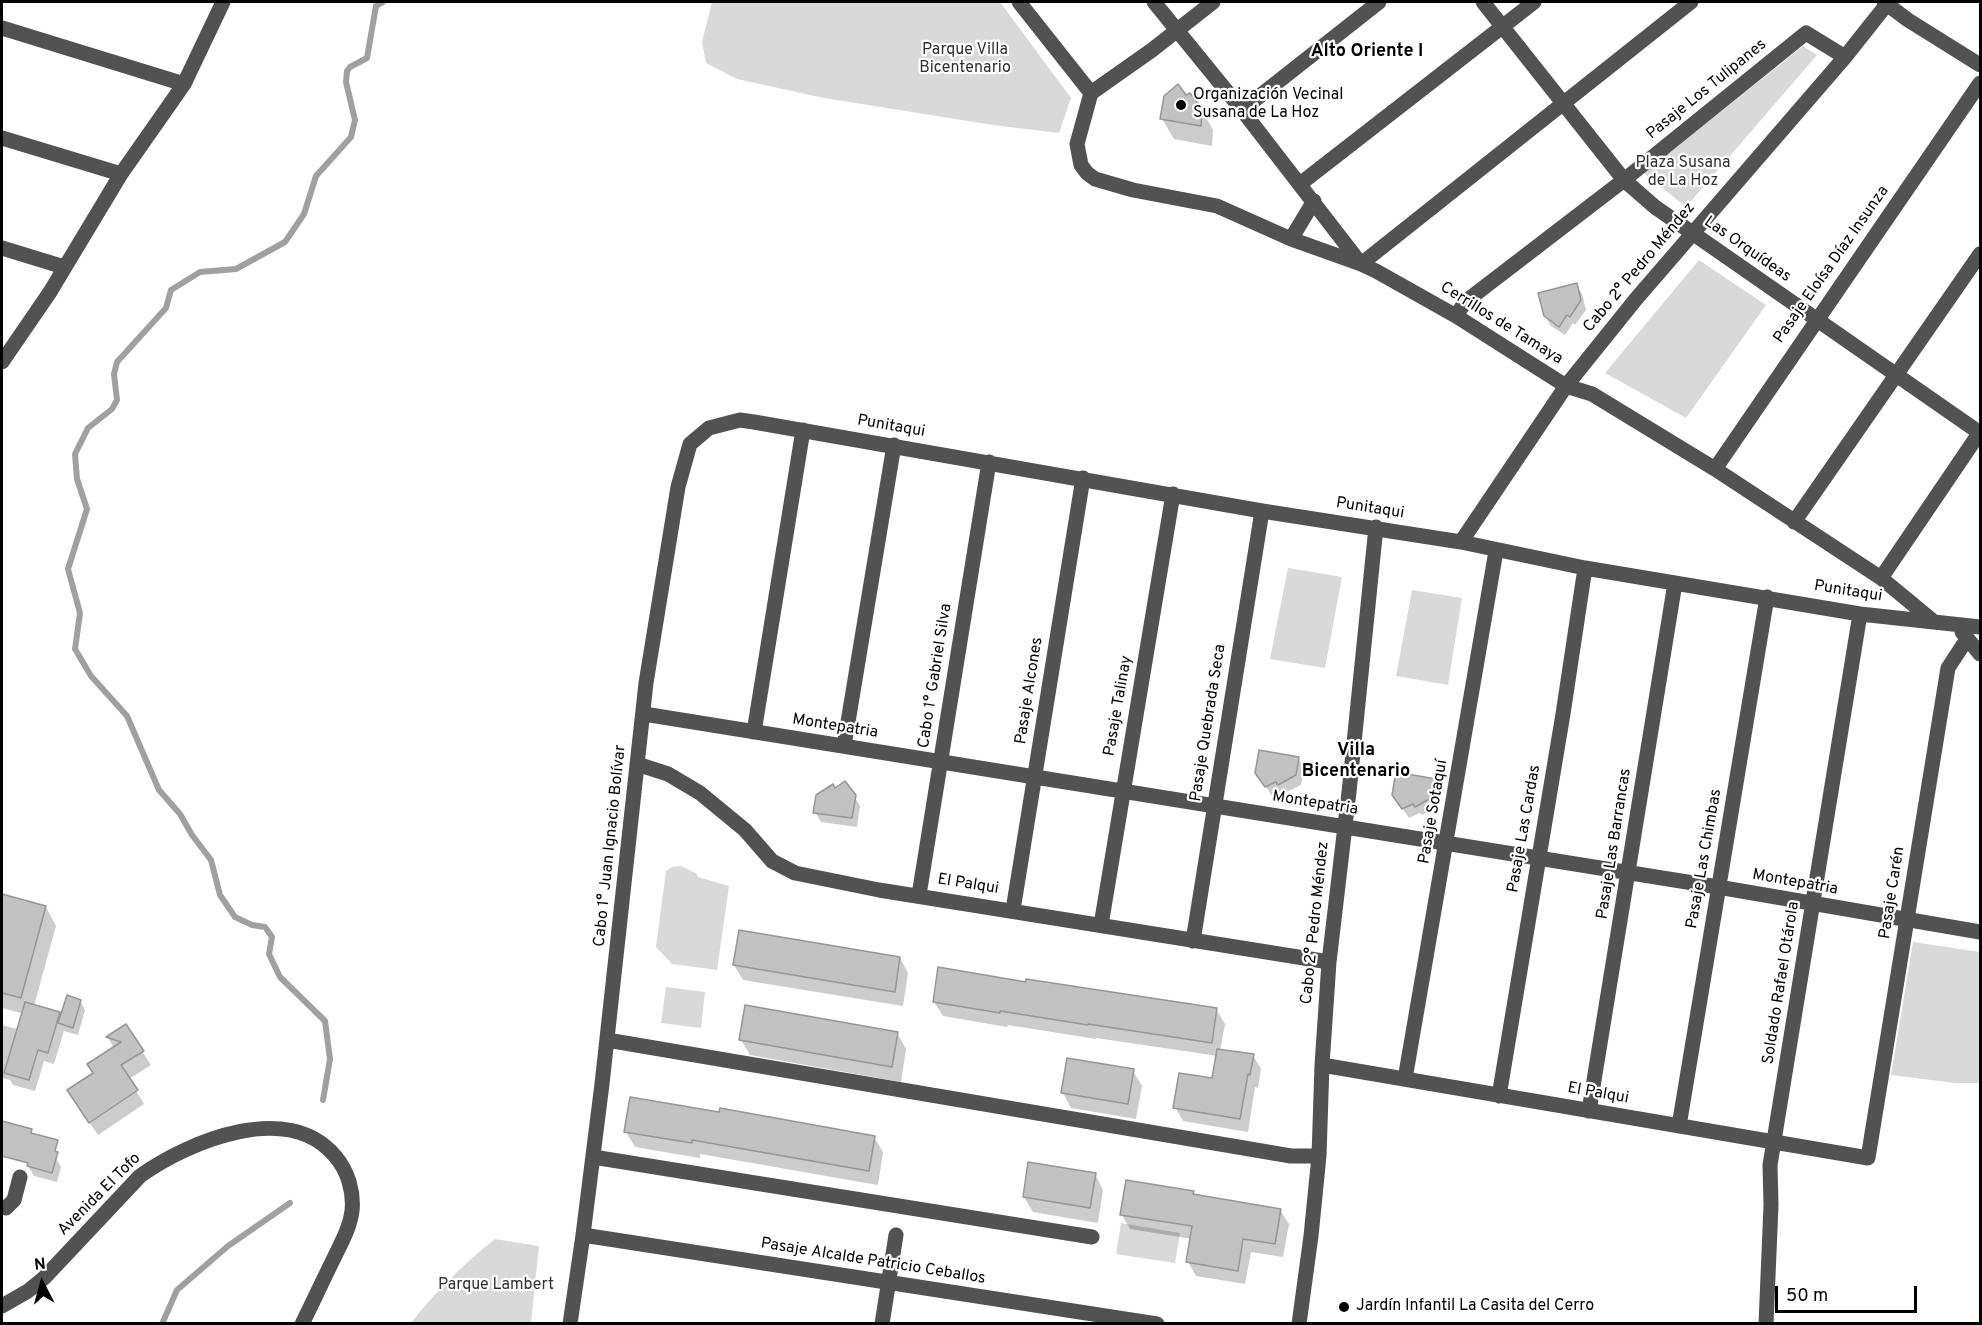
<!DOCTYPE html>
<html>
<head>
<meta charset="utf-8">
<style>
	body { margin:0 }
	#map { position:relative; width:1982px; height:1325px; overflow:hidden; background:#fff; font-family:Overpass,sans-serif }
	canvas { display:block }
	.frame { position:absolute; inset:0; border:3px solid #000; pointer-events:none }
	.north { position:absolute; left:12px; top:1253px; width:60px; height:60px; -webkit-text-stroke:4px #fff; paint-order:stroke; rotate:354deg; font-size:16px; font-weight:700; line-height:24px; text-align:center; color:#000 }
	.north::after { content:''; display:block; margin:auto; width:21px; height:27px; background:#000; clip-path:polygon(50% 0,100% 100%,50% 72%,0 100%) }
	.scale { position:absolute; left:1775px; top:1286px; width:142px; height:27px; box-sizing:border-box; border:3px solid #000; border-top:0; padding-left:8px; font-size:18px; line-height:21px; white-space:nowrap; color:#000; -webkit-text-stroke:4px #fff; paint-order:stroke }
</style>
</head>
<body>
<div id="map">
<canvas width="1982" height="1325"></canvas>
<div class="frame"></div>
<div class="north">N</div>
<div class="scale">50 m</div>
</div>
<script>
const g = document.querySelector('canvas').getContext('2d');
g.lineJoin = 'round';
function fillPath(path, color) { g.fillStyle = color; g.fill(path, 'evenodd'); }
function trace(path, color, width, dash) { g.strokeStyle = color; g.lineWidth = width; g.lineCap = dash ? 'butt' : 'round'; g.setLineDash(dash || []); g.stroke(path); }
function drawText(font, color, halo, rows, align = 'center') {
  g.font = font + ' Overpass,sans-serif'; g.lineWidth = 4.5; g.setLineDash([]); g.textBaseline = 'middle'; g.strokeStyle = halo; g.fillStyle = color; for (const [text, x, y, turn = 0] of rows) {
    g.save(); g.translate(x, y); g.rotate((+turn || 0) * Math.PI / 180); g.textAlign = isNaN(turn) ? turn : align; if (halo) g.strokeText(text, 0, 0); g.fillText(text, 0, 0); g.restore();
  }
}
fillPath(new Path2D(`
	M712 2H1000L1071 98 1059 133 993 125 824 98 737 79 706 63 702 42Z
	M1803 46 1817 55 1686 207 1644 173Z
	M1699 260 1766 305 1686 418 1605 373Z
	M1288 568 1342 577 1325 668 1270 659Z
	M1412 590 1462 598 1448 685 1396 676Z
	M681 866 696 873 698 877 729 886 717 970 672 964 656 947 666 871 672 867Z
	M1913 942 1980 952V1083H1955L1891 1075Z
	M666 987 705 992 701 1028 661 1023Z
	M1121 1223 1180 1233 1175 1263 1116 1254Z
	M495 1239 539 1246 531 1323H411C436 1291 463 1264 495 1239Z`), '#d9d9d9');
fillPath(new Path2D(`
	M1186 97 1201 109 1213 130 1212 146 1174 139 1162 119Z
	M1576 284 1582 294 1586 310 1575 325 1573 323 1565 335 1551 326 1545 316Z
	M1298 758 1304 768 1301 785 1285 793 1283 791 1272 796 1263 783Z
	M1435 780 1441 790 1438 807 1422 815 1420 813 1409 818 1400 805Z
	M835 790 854 796 860 806 857 827 821 822 815 812Z
	M2 895 46 907 56 926 34 1006 59 1013 62 1017 80 1001 85 1010 78 1035 64 1031 54 1064 44 1061 35 1091 13 1085 10 1080 2 1078V1025L17 1029 21 1013 2 1008Z
	M900 958 908 973 903 1006 743 980 734 965Z
	M1027 983 1216 1009 1225 1024 1220 1051 1253 1055 1261 1069 1258 1088 1255 1087 1248 1132 1183 1121 1175 1107 1214 1080 1218 1056 1096 1038V1039L1008 1025 1007 1027 943 1016 934 1002Z
	M125 1026 151 1065 129 1079 144 1104 98 1135 77 1105 94 1074 114 1048 108 1038Z
	M897 1033 906 1049 901 1082 750 1055 741 1040Z
	M1133 1071 1142 1086 1136 1119 1071 1108 1063 1093Z
	M626 1132 874 1137 883 1152 878 1185 700 1154V1158L635 1147Z
	M56 1158 61 1167 57 1182 34 1176 28 1166Z
	M1095 1174 1103 1190 1098 1223 1033 1212 1024 1197Z
	M1193 1192 1195 1196 1280 1210 1289 1224 1283 1257 1251 1252 1245 1284 1196 1276 1188 1262 1192 1239 1130 1229 1122 1215Z`), '#0003');
trace(new Path2D(`
	M323 1100 330 1059 325 1021 280 977 269 954 272 937 265 927 252 925 235 917 220 895 211 860 192 835 180 814 159 790 127 716 91 676 75 649 80 613 68 569 87 509 77 479 75 454 88 428 112 409 117 400 114 374 117 362 166 308 171 290 200 272 236 269 285 242 304 214 316 176 351 137 355 120 346 82 347 71 350 67 367 58 376 6 383 2
	M162 1324 177 1290 228 1246 290 1203`), '#a0a0a0', 6);
const building = new Path2D(`
	M1178 84 1186 95 1190 93 1202 108 1201 126 1160 119 1164 96Z
	M1577 283 1581 300 1570 317 1567 315 1559 327 1544 316 1538 293Z
	M1259 750 1299 757 1296 775 1278 785 1276 782 1265 787 1255 773Z
	M1396 772 1436 779 1433 797 1415 807 1413 804 1402 809 1392 795Z
	M845 781 856 795 852 818 813 813 816 795 833 784 835 788Z
	M2 894 46 906 21 998 2 993Z
	M739 930 900 957 895 992 733 965Z
	M938 967 1026 982V979L1217 1008 1212 1043 1088 1024V1025L1000 1011V1013L933 1002Z
	M67 995 81 1000 73 1028 58 1023Z
	M25 1002 60 1012 48 1053 38 1050 29 1080 4 1073Z
	M745 1005 898 1032 892 1067 739 1040Z
	M126 1024 144 1051 121 1065 138 1090 89 1123 67 1090 93 1073 87 1064 121 1042 106 1037Z
	M1217 1049 1254 1054 1250 1075 1248 1074 1240 1119 1173 1108 1179 1073 1212 1078Z
	M1067 1058 1134 1069 1128 1104 1061 1093Z
	M630 1097 719 1112 720 1108 875 1136 869 1171 692 1140V1143L624 1132Z
	M2 1121 32 1129 31 1133 58 1140 55 1151 58 1152 52 1173 27 1166 28 1163 2 1156Z
	M1028 1162 1096 1173 1090 1208 1023 1197Z
	M1126 1180 1194 1191 1193 1194 1281 1209 1275 1244 1243 1239 1238 1271 1186 1262 1192 1226 1120 1215Z`);
fillPath(building, '#c2c2c2');
trace(building, '#969696', 1.5);
trace(new Path2D(`
	M1019 2 1091 93
	M1154 2 1242 110 1361 264
	M1483 2 1624 180 1655 207 1980 433
	M1884 2 1908 20 1980 65
	M2 28 184 84
	M1091 93 1077 144 1081 165 1087 173 1095 179 1133 190 1217 206 1291 239 1361 264 1376 271 1456 316 1566 386 1592 394 1715 469 1881 578 1933 621
	M1091 93 1152 50 1213 2
	M1242 110 1379 2
	M2 138 121 174
	M1300 184 1534 2
	M1291 239 1314 201
	M2 248 64 267
	M1361 264 1691 2
	M1456 316 1465 302 1624 180 1806 33 1845 57
	M2 362 50 292 121 174 184 84 223 2
	M1715 469 1980 83
	M1794 522 1980 254
	M1461 542 1566 386 1636 299 1845 57 1887 4
	M1881 578 1980 432
	M1962 632 1980 654
	M644 714 1718 887 1980 932
	M754 732 803 430
	M844 746 894 445
	M637 764 668 774 700 793 745 830 772 861 795 873 879 890 1329 962
	M919 895 989 462
	M1013 910 1083 478
	M1101 925 1173 494
	M1193 941 1262 511
	M607 1040 1291 1156H1319
	M1322 1065 1868 1158 1948 668 1967 639
	M1405 1079 1496 551
	M1499 1096 1563 714 1585 568
	M1589 1111 1675 583
	M1679 1126 1767 597
	M593 1157 1092 1237
	M2 1207 6 1208 14 1200 20 1177
	M583 1235 1157 1324
	M2 1306 28 1291 44 1278 140 1176C189 1141 288 1100 335 1156 348 1171 354 1192 352 1211 350 1228 341 1243 334 1258 323 1280 313 1302 302 1324
	M570 1324 583 1235 602 1084 646 683 678 487 690 444 709 428 740 420 754 422 1262 511 1461 542 1585 568 1860 614 1980 627
	M882 1324 896 1235
	M1299 1324 1311 1236 1319 1156 1322 1065 1329 962 1349 792 1376 527
	M1766 1324 1771 1205 1770 1165 1860 614`), '#525252', 15);
for (const [x, y, r, color] of [
	[1181,105,6,"#000"],
	[1344,1307,6,"#000"]
]) { const dot = new Path2D(); dot.arc(x, y, r, 0, 2 * Math.PI); g.fillStyle = color; g.fill(dot); trace(dot, '#fff', 2); }
drawText('16px', '#303030', '#fff', [
	["Parque Villa",965,51],
	["Bicentenario",965,69],
	["Plaza Susana",1683,164],
	["de La Hoz",1683,182],
	["Parque Lambert",496,1286]
]);
drawText('16px', '#000', '#fff', [
	["Pasaje Los Tulipanes",1707,90,-39],
	["Las Orquídeas",1747,250,35],
	["Pasaje Eloísa Díaz Insunza",1832,265,-55],
	["Cabo 2° Pedro Méndez",1640,268,-50],
	["Cerrillos de Tamaya",1501,324,32],
	["Punitaqui",891,427,10],
	["Punitaqui",1370,509,9],
	["Punitaqui",1848,592,9],
	["Cabo 1° Gabriel Silva",936,676,-81],
	["Pasaje Alcones",1030,691,-81],
	["Pasaje Talinay",1119,706,-80],
	["Pasaje Quebrada Seca",1209,723,-81],
	["Montepatria",835,727,9],
	["Montepatria",1315,804,9],
	["Pasaje Sotaquí",1434,812,-80],
	["Pasaje Las Cardas",1525,829,-80],
	["Pasaje Las Barrancas",1615,844,-81],
	["Cabo 1° Juan Ignacio Bolívar",611,846,-84],
	["Pasaje Las Chimbas",1705,859,-80],
	["Montepatria",1795,883,10],
	["El Palqui",968,885,9],
	["Pasaje Carén",1893,893,-81],
	["Cabo 2° Pedro Méndez",1316,923,-84],
	["Soldado Rafael Otárola",1782,983,-81],
	["El Palqui",1598,1094,10],
	["Avenida El Tofo",100,1195,-45],
	["Pasaje Alcalde Patricio Ceballos",873,1262,9]
]);
drawText('16px', '#000', '#fff', [
	["Organización Vecinal",1193,96],
	["Susana de La Hoz",1193,114],
	["Jardín Infantil La Casita del Cerro",1356,1307]
], 'left');
drawText('bold 18px', '#000', '#fff', [
	["Alto Oriente I",1367,52],
	["Villa",1356,751],
	["Bicentenario",1356,772]
]);
</script>
</body>
</html>
